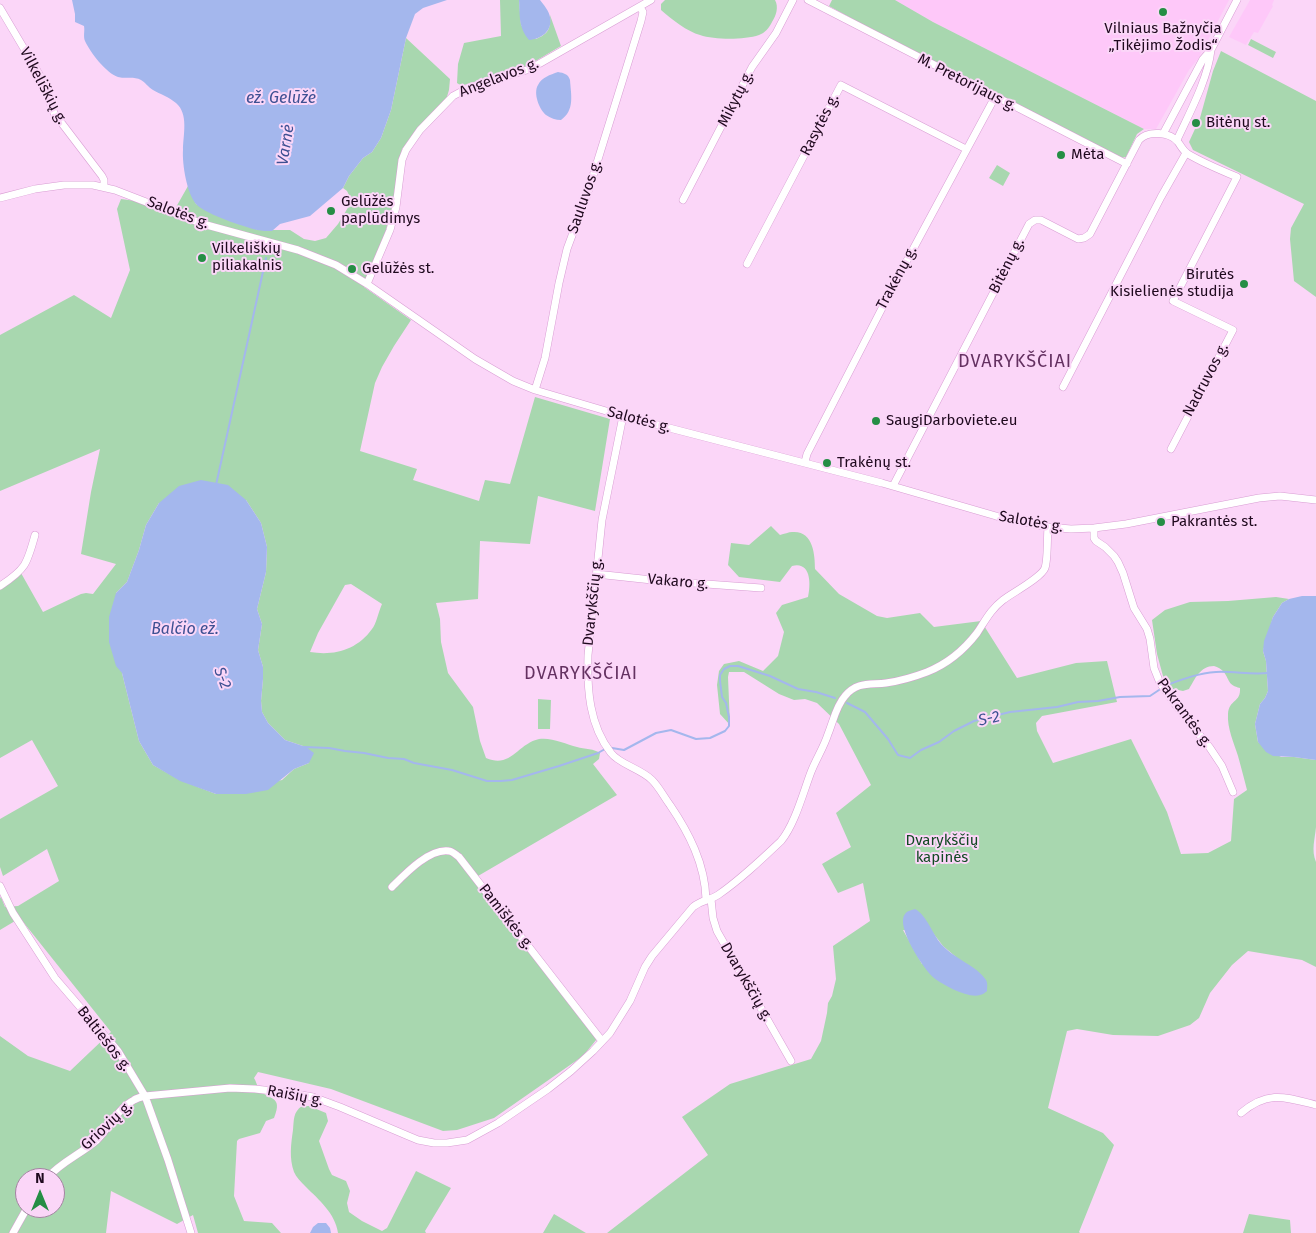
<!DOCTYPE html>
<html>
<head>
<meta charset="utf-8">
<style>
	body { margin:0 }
	#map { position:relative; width:1316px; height:1233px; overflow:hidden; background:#fbd6f8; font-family:"Fira Sans",sans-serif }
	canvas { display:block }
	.north { position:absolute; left:15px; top:1168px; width:50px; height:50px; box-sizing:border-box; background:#fbd6f8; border:1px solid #a384a1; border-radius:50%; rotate:0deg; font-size:14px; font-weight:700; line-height:20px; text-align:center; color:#1f091e }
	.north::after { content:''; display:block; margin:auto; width:18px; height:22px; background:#258e45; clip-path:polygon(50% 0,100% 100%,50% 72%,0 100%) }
</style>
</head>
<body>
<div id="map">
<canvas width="1316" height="1233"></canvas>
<div class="north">N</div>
</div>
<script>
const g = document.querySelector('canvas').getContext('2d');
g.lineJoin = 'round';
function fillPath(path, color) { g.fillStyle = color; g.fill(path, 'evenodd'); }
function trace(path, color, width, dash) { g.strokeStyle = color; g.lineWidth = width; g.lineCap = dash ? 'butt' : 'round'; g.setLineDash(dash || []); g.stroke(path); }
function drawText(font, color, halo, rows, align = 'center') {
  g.font = font + ' "Fira Sans",sans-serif'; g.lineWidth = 4; g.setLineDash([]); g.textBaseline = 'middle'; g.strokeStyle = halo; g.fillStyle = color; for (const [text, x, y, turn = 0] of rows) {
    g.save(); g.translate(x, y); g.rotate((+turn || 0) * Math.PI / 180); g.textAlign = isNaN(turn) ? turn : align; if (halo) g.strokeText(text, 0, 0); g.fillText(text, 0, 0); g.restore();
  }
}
fillPath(new Path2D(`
	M895 0H1229L1198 59 1189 70 1156 129H1144L933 22Z
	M1250 0H1274L1272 5 1273 6 1258 33 1254 32 1246 45 1229 37Z`), '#fec8f9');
fillPath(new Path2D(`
	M500 0H519L521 25 536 39C548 34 551 29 550 15L561 46 527 66 464 85H460L457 83 458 64 464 43 501 36Z
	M665 0H775C779 7 776 16 772 22 769 28 765 33 759 35 744 40 715 40 700 35 688 32 671 19 661 10V4Z
	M832 0H895L933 22 1144 129 1137 134 1126 157 1121 158 878 33 829 6Z
	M406 38 450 79 449 90 446 100 402 149 392 206 385 234 364 287 411 320 394 346 382 367 375 383 360 451 417 469 413 480 479 501 485 480 510 484 535 397 610 419 595 511 538 496 530 544 480 541 478 599 436 603 440 619 441 642 448 673 473 707 480 741 486 758C511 769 517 744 539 739 551 737 566 744 577 747 584 749 595 749 600 753L599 759 593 764 617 795 478 876 601 1034 583 1056 494 1118 457 1130 443 1131 331 1089 258 1072 254 1078C256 1081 257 1086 259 1089 267 1101 284 1094 274 1118L266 1121 260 1133 239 1139 237 1141 234 1196 244 1221 272 1223 281 1233H198L193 1215 177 1224 111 1191 106 1233H0V1036L28 1056 70 1071 111 1032 20 918 0 930V898L1 897 5 907 18 906 59 881 47 849 3 876 0 867V819L58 786 32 740 0 758V589L21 573 43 612 81 594 86 593 93 594 116 564 81 554 91 492 100 449 0 491V335L74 295 111 318 130 270 117 209 121 199 136 201 171 216 188 186 196 204 258 230H290L304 239 315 241 326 238 338 224 349 206 350 197 347 191 343 188 349 176 363 158 372 152 381 138 391 110ZM246 500 261 523 267 547 266 572 257 609 262 624 258 650 263 667V679L261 701 262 712 268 723 285 740 306 747 309 763 294 769 282 780 216 794 180 780 153 765 139 741 122 673 116 593 127 582 139 550 146 525 159 503ZM351 584 382 604C379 610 376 625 372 629 357 650 334 656 310 652L318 633 345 585ZM25 1178H55V1208H25Z
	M1251 39 1276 52 1273 58 1248 45Z
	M1221 51 1316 101V297L1294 281 1290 239 1291 228 1304 204 1193 150 1189 142 1200 118 1213 71Z
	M997 165 1010 173 1003 186 989 178Z
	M771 526 780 535C784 534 789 532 792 532 813 530 815 554 815 569L839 594 877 616 887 618 920 613 934 627 981 621 1017 678 1076 663 1107 661 1117 702 1042 716 1036 723 1037 731 1053 763 1131 739 1167 812 1181 854 1208 853 1231 841 1234 799 1247 790C1244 778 1241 767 1238 756 1234 743 1227 728 1228 714 1229 699 1241 703 1240 688 1228 685 1230 681 1224 672 1221 669 1218 667 1214 666 1200 666 1195 679 1189 689L1183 691 1173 689 1163 676 1157 654 1152 620 1165 610 1190 602 1228 601 1276 597 1289 599 1282 603 1273 617 1263 651 1266 661 1268 691 1265 698 1260 704 1255 724 1258 742 1281 757H1294L1316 760C1316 782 1316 805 1316 827 1315 839 1311 850 1316 862V967L1302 960 1248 951 1232 965 1210 993 1199 1018 1190 1025 1158 1036 1113 1035 1077 1029 1067 1031 1048 1108 1103 1133 1114 1145 1079 1232 1080 1233H607L708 1155 682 1117 730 1084 811 1059 821 1041 827 1013 828 1003 832 996 836 979 833 946 870 921 863 883 838 893 822 864 851 847 836 813 871 785 839 724 817 703 805 699 794 700 779 694 744 672H729L728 677 730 725 720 714 717 685 719 671 724 664 739 661 763 671 778 656 784 632 776 613 782 605 808 597C811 584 811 561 792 566L780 582 739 577 728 565 731 543 749 545ZM903 930 933 933 943 946 956 957 922 964Z
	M538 699 551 700 550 729H538Z
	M302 1106H309L326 1113 328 1121 319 1141 329 1169 332 1175 346 1181 350 1191 347 1203 349 1212 362 1221 382 1231 387 1228 416 1171 451 1188 425 1231 426 1233H338C335 1213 319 1200 306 1187 301 1182 296 1177 294 1172 289 1158 291 1144 293 1130 294 1120 293 1112 302 1106Z
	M554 1214 586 1233H543Z
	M1249 1214 1290 1220 1291 1233H1243Z`), '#a8d7af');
fillPath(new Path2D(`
	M72 0H447L423 8 415 14 406 38 391 110 381 138 372 152 363 158 349 176 343 188 310 216 280 224 272 231C267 231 262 231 257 230 242 226 208 215 197 205 187 195 182 164 183 150 183 135 189 114 176 103 169 97 160 94 153 90 148 87 145 82 141 80 134 76 126 79 118 77 106 73 90 52 85 41 83 36 85 31 84 26L75 22V14Z
	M519 0H540C544 5 549 11 550 17 553 31 541 39 529 40 518 27 520 15 519 0Z
	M558 72C564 73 568 74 570 80 571 95 575 110 561 120 556 120 550 118 546 115 539 109 533 93 538 85 542 77 550 75 558 72Z
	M201 480 228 485 246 500 261 523 267 547 266 572 257 609 262 624 258 650 263 667V679L261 701 262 712 268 723 285 740 306 747 314 753 309 763 294 769 268 790 246 794H216L180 781 153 765 139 741 122 673 116 666 109 642V617L116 593 127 582 139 550 146 525 159 503 179 486Z
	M1302 596H1316V760L1294 757 1273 756 1266 752 1258 742 1255 724 1260 704 1265 698 1268 691 1266 661 1263 651 1264 641 1273 617 1282 603 1289 599Z
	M915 909C927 915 933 936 943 946 955 959 977 966 986 980 988 984 987 987 987 991 986 992 982 995 980 995 969 999 943 985 934 978 924 970 895 926 905 914 907 911 912 910 915 909Z
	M318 1223H326L330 1228 331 1233H310L313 1227Z`), '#a4b7ed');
trace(new Path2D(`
	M216 485 266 258
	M1167 685C1183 679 1199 673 1216 672 1234 671 1251 675 1268 673
	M847 703 865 712 888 739 898 755 910 758 921 750 939 742 954 731 974 721 1010 712 1057 707 1078 702 1098 701 1120 697 1150 696 1159 690
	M304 747 329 748 345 751 364 753 388 758 404 759 414 763 452 770 487 781H501L512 780 559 766 598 753 605 749
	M612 748 624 750 656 733 671 730 696 739 710 738 725 731 729 726V717L726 703 722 697 720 681V675L724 669 730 666H738L770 676 798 689 816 692 835 698`), '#a4b7ed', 2);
const minor = new Path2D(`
	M808 0 1127 164
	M0 8 39 74 54 113 102 176 104 180V187
	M1163 134 1203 59 1211 50 1237 0
	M1177 140C1189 114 1208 79 1211 50
	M0 198 35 189 64 185H93L115 190 203 224 298 250 336 265 367 284 475 359 513 381 535 390 623 416 882 483 996 516 1048 527 1071 529 1094 528 1126 524 1259 498 1280 496 1316 500
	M683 200 752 67 776 33 793 0
	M747 264 841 85 966 149
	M367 284 390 230 396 207 402 160 406 150 420 130 453 96 468 88 530 69 651 0
	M1063 387 1161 197 1186 153
	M535 390 545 358 559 283 567 249 587 195 641 21 643 12 640 7
	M623 416 602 520 588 655C587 689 589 725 611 753 619 764 641 769 652 780 659 787 664 797 670 805 689 833 705 864 706 899
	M805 462 807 454 897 279 995 97
	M893 486 1029 224 1035 220H1041L1078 239 1084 238 1090 234 1139 140C1148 130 1170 132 1178 142 1181 146 1183 151 1188 154 1203 163 1220 170 1237 177L1173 301 1233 330 1171 449
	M1094 528V538L1096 541 1105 547 1114 556 1118 562 1123 573 1134 608 1147 629 1150 639 1154 668 1160 683 1175 704 1210 748 1222 766 1233 792
	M596 574 652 580 761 588
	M0 586C26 569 27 564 35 535
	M0 886 13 913 55 978 118 1051 145 1096 168 1160 191 1233
	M392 887C404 875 429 848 449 851 452 851 456 855 459 857L602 1041
	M711 899 713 918 717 931 791 1061
	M1241 1113C1268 1090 1285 1097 1316 1105
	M47 1178C61 1162 81 1154 97 1140 110 1127 117 1109 134 1100 137 1098 141 1097 145 1096L230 1088 255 1089 290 1093 313 1097 340 1107 406 1135 418 1140 434 1143H447L467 1140 498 1123 548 1089 571 1071 593 1051 610 1033 630 1001 645 967 652 956 693 907C703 899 709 901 718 895 740 880 761 860 781 841 795 824 803 793 811 772 816 759 824 747 828 734 833 722 836 706 845 696 857 681 871 685 886 683 900 681 914 677 927 672 947 664 964 650 977 633 985 621 991 609 1003 600 1012 593 1041 578 1045 568 1048 559 1047 538 1048 527
	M13 1233 27 1208`);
trace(minor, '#d89dd3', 8);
trace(minor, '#fff', 7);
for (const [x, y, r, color] of [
	[1163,12,5,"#258e45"],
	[1196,123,5,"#258e45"],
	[1061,155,5,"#258e45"],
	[331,211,5,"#258e45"],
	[202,258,5,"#258e45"],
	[352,269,5,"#258e45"],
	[1244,284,5,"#258e45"],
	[876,421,5,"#258e45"],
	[827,463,5,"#258e45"],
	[1161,522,5,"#258e45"]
]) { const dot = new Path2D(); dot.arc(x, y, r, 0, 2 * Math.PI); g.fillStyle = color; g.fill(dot); trace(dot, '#fbd6f8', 2); }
drawText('15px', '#1f091e', '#fbd6f8', [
	["Vilniaus Bažnyčia",1163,29,"center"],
	["„Tikėjimo Žodis“",1163,46,"center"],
	["Bitėnų st.",1206,123],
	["Mėta",1071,155],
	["Gelūžės",341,202],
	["paplūdimys",341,219],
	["Vilkeliškių",212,249],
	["piliakalnis",212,266],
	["Gelūžės st.",362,269],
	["Birutės",1234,275,"right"],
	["Kisielienės studija",1234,292,"right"],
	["SaugiDarboviete.eu",886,421],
	["Trakėnų st.",837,463],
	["Pakrantės st.",1171,522]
], 'left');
drawText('15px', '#1f091e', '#fbd6f8', [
	["Angelavos g.",499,78,-21],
	["M. Pretorijaus g.",967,83,27],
	["Vilkeliškių g.",43,86,62],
	["Mikytų g.",736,99,-63],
	["Rasytės g.",820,125,-63],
	["Sauluvos g.",585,197,-71],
	["Salotės g.",178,213,21],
	["Bitėnų g.",1007,266,-63],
	["Trakėnų g.",897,278,-62],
	["Nadruvos g.",1206,380,-62],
	["Salotės g.",639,420,15],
	["Salotės g.",1031,522,10],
	["Vakaro g.",678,582,5],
	["Dvarykščių g.",593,602,-84],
	["Pakrantės g.",1184,713,54],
	["Pamiškės g.",506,917,52],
	["Dvarykščių g.",746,982,60],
	["Baltiešos g.",104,1039,52],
	["Raišių g.",295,1096,11],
	["Griovių g.",107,1126,-43]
]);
drawText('15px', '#114a22', '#fbd6f8', [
	["Dvarykščių",942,841],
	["kapinės",942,858]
]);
drawText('italic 16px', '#3d5092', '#fbd6f8', [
	["ež. Gelūžė",281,99],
	["Varnė",286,145,-81],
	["Balčio ež.",185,630],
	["S-2",222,678,69],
	["S-2",989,719,-13]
]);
g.letterSpacing = '1px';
drawText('18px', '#643161', '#fbd6f8', [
	["DVARYKŠČIAI",1015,362],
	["DVARYKŠČIAI",581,674]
]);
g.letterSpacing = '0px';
</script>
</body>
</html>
